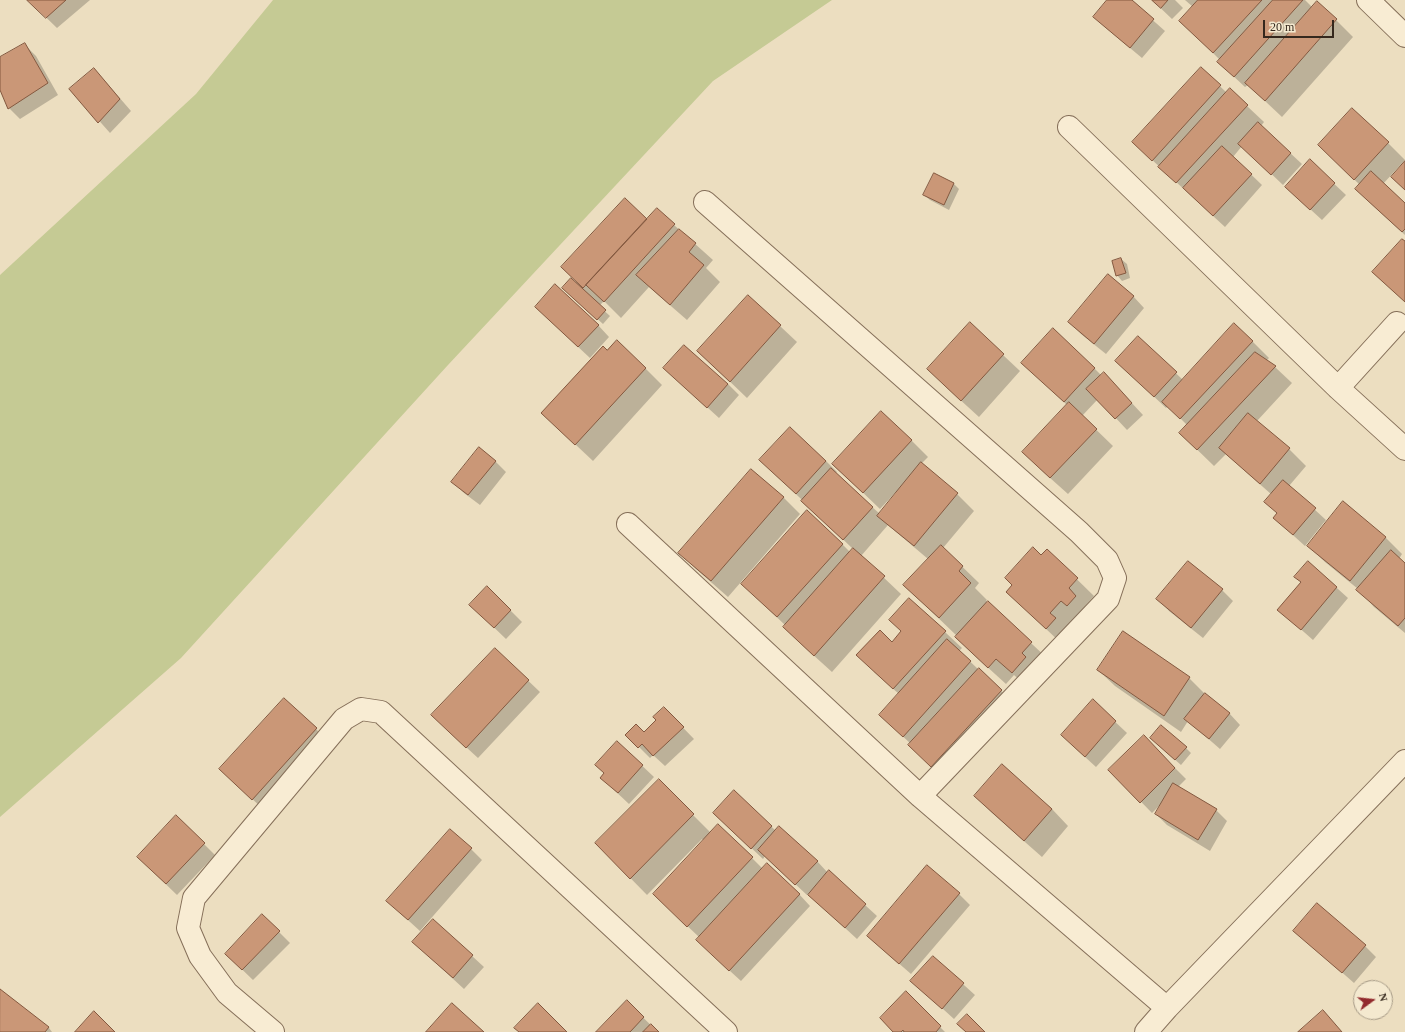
<!DOCTYPE html>
<html>
<head>
<meta charset="utf-8">
<style>
	body { margin:0 }
	#map { position:relative; width:1405px; height:1032px; overflow:hidden; background:#ecdec0; font-family:"Times New Roman",serif }
	canvas { display:block }
	.north { position:absolute; left:1353px; top:980px; width:40px; height:40px; box-sizing:border-box; background:#f4e9cf; border:1px solid #a89c88; border-radius:50%; rotate:75deg; font-size:11px; font-weight:700; line-height:16px; text-align:center; color:#35281d }
	.north::after { content:''; display:block; margin:auto; width:14px; height:18px; background:#922a2d; clip-path:polygon(50% 0,100% 100%,50% 72%,0 100%) }
	.scale { position:absolute; left:1263px; top:20px; width:71px; height:18px; box-sizing:border-box; border:2px solid #35281d; border-top:0; padding-left:5px; font-size:12px; line-height:14px; white-space:nowrap; color:#35281d; -webkit-text-stroke:3px #f4e9cf; paint-order:stroke }
</style>
</head>
<body>
<div id="map">
<canvas width="1405" height="1032"></canvas>
<div class="north">N</div>
<div class="scale">20 m</div>
</div>
<script>
const g = document.querySelector('canvas').getContext('2d');
g.lineJoin = 'round';
function fillPath(path, color) { g.fillStyle = color; g.fill(path, 'evenodd'); }
function trace(path, color, width, dash) { g.strokeStyle = color; g.lineWidth = width; g.lineCap = dash ? 'butt' : 'round'; g.setLineDash(dash || []); g.stroke(path); }
fillPath(new Path2D(`
	M273 0H832L713 81 448 365 181 658 0 817V275L196 94Z`), '#c5ca94');
fillPath(new Path2D(`
	M28 0H90L57 28Z
	M1109 0H1130L1165 31 1142 58 1106 28 1095 17Z
	M1152 0H1175L1183 8 1172 19Z
	M1185 0H1305L1313 8 1336 20 1353 37 1282 117 1248 85 1245 87 1230 73 1220 60 1197 37 1193 7Z
	M25 45 36 56 58 95 20 119 9 108 0 88V58Z
	M1201 68 1227 93 1230 90 1264 122 1261 126 1302 164 1283 185 1242 146 1233 157 1262 185 1225 227 1150 158Z
	M105 81 131 111 110 133 71 89Z
	M1388 143 1405 160 1383 184 1405 204V235L1367 200 1360 185 1336 162Z
	M1310 161 1346 195 1322 220 1298 198Z
	M934 174 954 184 959 189 949 210 930 200 924 195Z
	M647 220 674 225 713 260 706 268 720 282 687 320 649 287 621 318 604 301 599 306 610 316 603 324 569 293 576 281 562 267Z
	M1121 259 1127 264 1130 278 1122 281 1117 275Z
	M1133 296 1144 308 1106 354 1081 334 1070 322Z
	M547 318 598 325 609 337 590 358Z
	M780 326 797 342 747 398 698 351Z
	M1138 337 1183 380 1252 341 1269 358 1266 361 1275 367 1292 383 1257 421 1289 449 1306 466 1289 486 1326 520 1305 546 1274 518 1278 514 1266 502 1272 495 1226 454 1214 466 1180 433 1187 425 1168 406 1166 408 1128 372Z
	M1003 355 1020 371 979 417 945 386Z
	M645 368 662 385 593 461 559 429Z
	M664 368 728 384 739 395 719 418Z
	M1094 368 1102 376 1115 385 1143 415 1127 430 1098 399 1082 416 1113 446 1068 494 1040 469 1067 405 1040 379Z
	M911 440 928 457 921 464 957 494 974 511 943 548 979 583 975 588 987 600 986 601 1048 659 1029 689 1014 675 1006 684 973 654 956 637 957 636 904 585 928 559 888 525 861 556 901 594 832 672 801 644 784 627 786 626 742 584 842 544 850 552 853 549 772 471 826 461 837 472 835 474 880 514 897 493 896 492 880 509 833 464Z
	M495 461 506 472 480 505 464 493 453 482Z
	M783 497 800 514 728 597 696 569 680 552Z
	M1343 503 1386 538 1402 554 1399 559 1405 564V633L1374 607 1358 589 1325 562 1308 546Z
	M1047 550 1094 596 1085 606 1092 613 1063 645 1007 592Z
	M1308 562 1348 598 1313 640 1279 610 1302 583Z
	M487 587 522 622 506 639 482 616Z
	M1222 590 1233 601 1203 638 1169 611 1158 599Z
	M945 632 962 648 959 651 1018 707 949 783 926 762 911 744 897 731 899 694 874 672 892 643Z
	M1124 632 1189 678 1206 695 1229 713 1240 725 1220 749 1188 721 1181 732 1115 686 1098 670Z
	M495 649 540 692 478 758 444 727Z
	M1093 701 1127 733 1096 767 1073 746Z
	M664 708 694 739 665 766 653 755 650 758 627 735 644 733 657 720Z
	M316 729 327 740 264 810 232 780Z
	M1144 737 1186 779 1178 787 1216 810 1227 821 1210 851 1167 825 1156 814 1161 804 1152 813 1110 770Z
	M617 742 654 777 629 804 613 789 605 773Z
	M1156 743 1186 748 1191 753 1181 765Z
	M1002 766 1052 809 1068 826 1042 857 992 813 975 796Z
	M659 781 711 833 752 858 763 869 799 894 810 906 741 981 708 951 699 937 665 905 704 841 702 839 647 895 596 843Z
	M734 791 776 831 817 861 828 873 829 872 877 916 857 939 808 894 807 895 765 856 763 859 726 824Z
	M204 844 215 855 177 895 149 868Z
	M471 849 482 860 420 931 399 912Z
	M959 894 970 905 911 974 880 947Z
	M262 915 290 943 253 980 226 954Z
	M433 920 484 967 464 989 413 942Z
	M1295 931 1365 946 1376 957 1354 983Z
	M933 957 975 995 954 1019 912 981Z
	M0 990 49 1028 52 1032H0Z
	M906 993 945 1032H895Z
	M627 1002 658 1032H597Z`), '#0003');
const building = new Path2D(`
	M27 0H66L46 18Z
	M1107 0H1132L1154 19 1130 48 1093 17Z
	M1152 0H1168L1161 8Z
	M1198 0H1262L1213 53 1179 21Z
	M1273 0H1303L1234 77 1217 62Z
	M1317 1 1337 19 1265 101 1245 83Z
	M25 43 48 83 8 109 0 90V57Z
	M1201 67 1221 85 1152 161 1132 142Z
	M94 68 120 99 98 123 69 89Z
	M1230 88 1248 105 1176 183 1158 167Z
	M1352 108 1389 142 1354 180 1318 145Z
	M1258 122 1291 153 1271 175 1238 144Z
	M1222 146 1252 174 1213 216 1183 188Z
	M1310 159 1335 183 1310 210 1285 187Z
	M1405 161V190L1391 177Z
	M1371 171 1405 203V229L1402 232 1355 189Z
	M934 173 954 183 944 205 923 195Z
	M625 198 647 219 583 288 561 267Z
	M657 208 675 224 604 302 586 285Z
	M679 229 696 243 689 252 704 265 670 305 636 275Z
	M1402 239 1405 241V302L1372 272Z
	M1121 258 1126 273 1116 276 1112 261Z
	M1108 274 1134 296 1094 344 1068 322Z
	M571 278 606 310 597 320 562 288Z
	M555 284 599 325 578 347 535 307Z
	M748 295 781 325 730 382 697 351Z
	M970 322 1004 354 961 401 927 369Z
	M1234 323 1253 341 1180 419 1162 402Z
	M1053 328 1095 368 1064 402 1021 363Z
	M1138 336 1177 372 1154 397 1115 361Z
	M617 340 646 368 575 445 541 413 603 346 607 350Z
	M684 345 728 384 707 408 663 368Z
	M1255 352 1276 366 1197 450 1179 433Z
	M1104 372 1132 403 1115 419 1086 389Z
	M1069 402 1097 429 1050 478 1022 452Z
	M881 411 912 440 863 493 832 464Z
	M1248 413 1290 448 1260 484 1219 448Z
	M790 427 826 461 796 494 759 460Z
	M479 447 496 461 468 495 451 482Z
	M921 462 958 493 914 546 877 516Z
	M831 468 873 507 843 540 801 501Z
	M751 469 784 497 711 581 678 553Z
	M1283 480 1316 508 1293 535 1273 518 1277 513 1264 502Z
	M1343 501 1386 537 1350 581 1307 546Z
	M807 510 843 544 777 617 741 584Z
	M941 545 963 566 959 571 971 583 939 618 903 585Z
	M1033 547 1041 555 1047 549 1078 578 1069 588 1076 596 1067 606 1061 601 1050 613 1056 618 1046 629 1006 592 1012 585 1005 578Z
	M853 548 885 576 814 656 783 627Z
	M1391 550 1405 563V618L1398 626 1356 590Z
	M1188 561 1223 589 1191 628 1156 599Z
	M1308 561 1337 587 1301 630 1277 610 1301 582 1294 577Z
	M487 586 511 610 494 628 469 605Z
	M909 598 946 631 893 689 856 655 880 630 892 642 901 631 889 620Z
	M988 601 1032 642 1022 653 1026 657 1012 673 996 659 988 668 955 637Z
	M1123 631 1190 677 1164 716 1097 670Z
	M947 639 971 661 903 737 879 715Z
	M495 648 529 680 466 748 431 715Z
	M979 668 1002 690 931 767 908 745Z
	M1205 693 1230 713 1209 739 1184 719Z
	M284 698 317 728 252 800 219 769Z
	M1093 699 1116 721 1085 757 1061 735Z
	M664 707 684 727 653 756 642 744 638 748 625 735 636 724 644 732 656 720 653 717Z
	M1161 725 1187 747 1175 760 1150 738Z
	M1144 735 1175 768 1140 803 1108 770Z
	M617 741 643 765 618 793 600 778 604 773 595 765Z
	M1002 764 1052 809 1024 841 974 796Z
	M659 779 694 814 630 879 595 843Z
	M1173 783 1217 809 1198 840 1155 814Z
	M734 790 772 826 751 849 713 813Z
	M176 815 205 843 166 884 137 857Z
	M718 824 753 857 687 927 653 894Z
	M779 826 818 861 795 885 758 850Z
	M450 829 472 848 408 920 386 901Z
	M767 863 800 894 729 971 696 940Z
	M927 865 960 893 899 964 867 936Z
	M829 870 866 904 845 928 808 895Z
	M1317 903 1366 945 1342 973 1293 931Z
	M262 914 280 931 242 970 225 954Z
	M433 919 473 955 453 978 412 942Z
	M933 956 964 983 942 1009 910 981Z
	M0 989 49 1027 45 1032H0Z
	M906 991 941 1026 936 1032H904L903 1030 901 1032H893L880 1018Z
	M627 1000 644 1017 630 1032H596Z
	M452 1003 484 1032H426Z
	M538 1003 567 1032H519L514 1028Z
	M1323 1010 1342 1032H1298Z
	M94 1011 115 1032H75Z
	M967 1014 985 1032H966L957 1024Z
	M651 1024 659 1032H643Z`);
fillPath(building, '#ca9777');
trace(building, '#83583f', 1);
const street = new Path2D(`
	M1368 0 1405 36
	M1069 127 1338 388 1405 449
	M705 202 1079 532 1107 560 1115 578 1108 599 920 796
	M1338 388 1397 323
	M628 524 920 796 1167 1008
	M273 1032 227 993 200 956 188 928 194 898 344 719 361 709 381 712 726 1032
	M1146 1032 1167 1008 1405 761`);
trace(street, '#856f59', 24);
trace(street, '#f8ecd3', 22);
</script>
</body>
</html>
